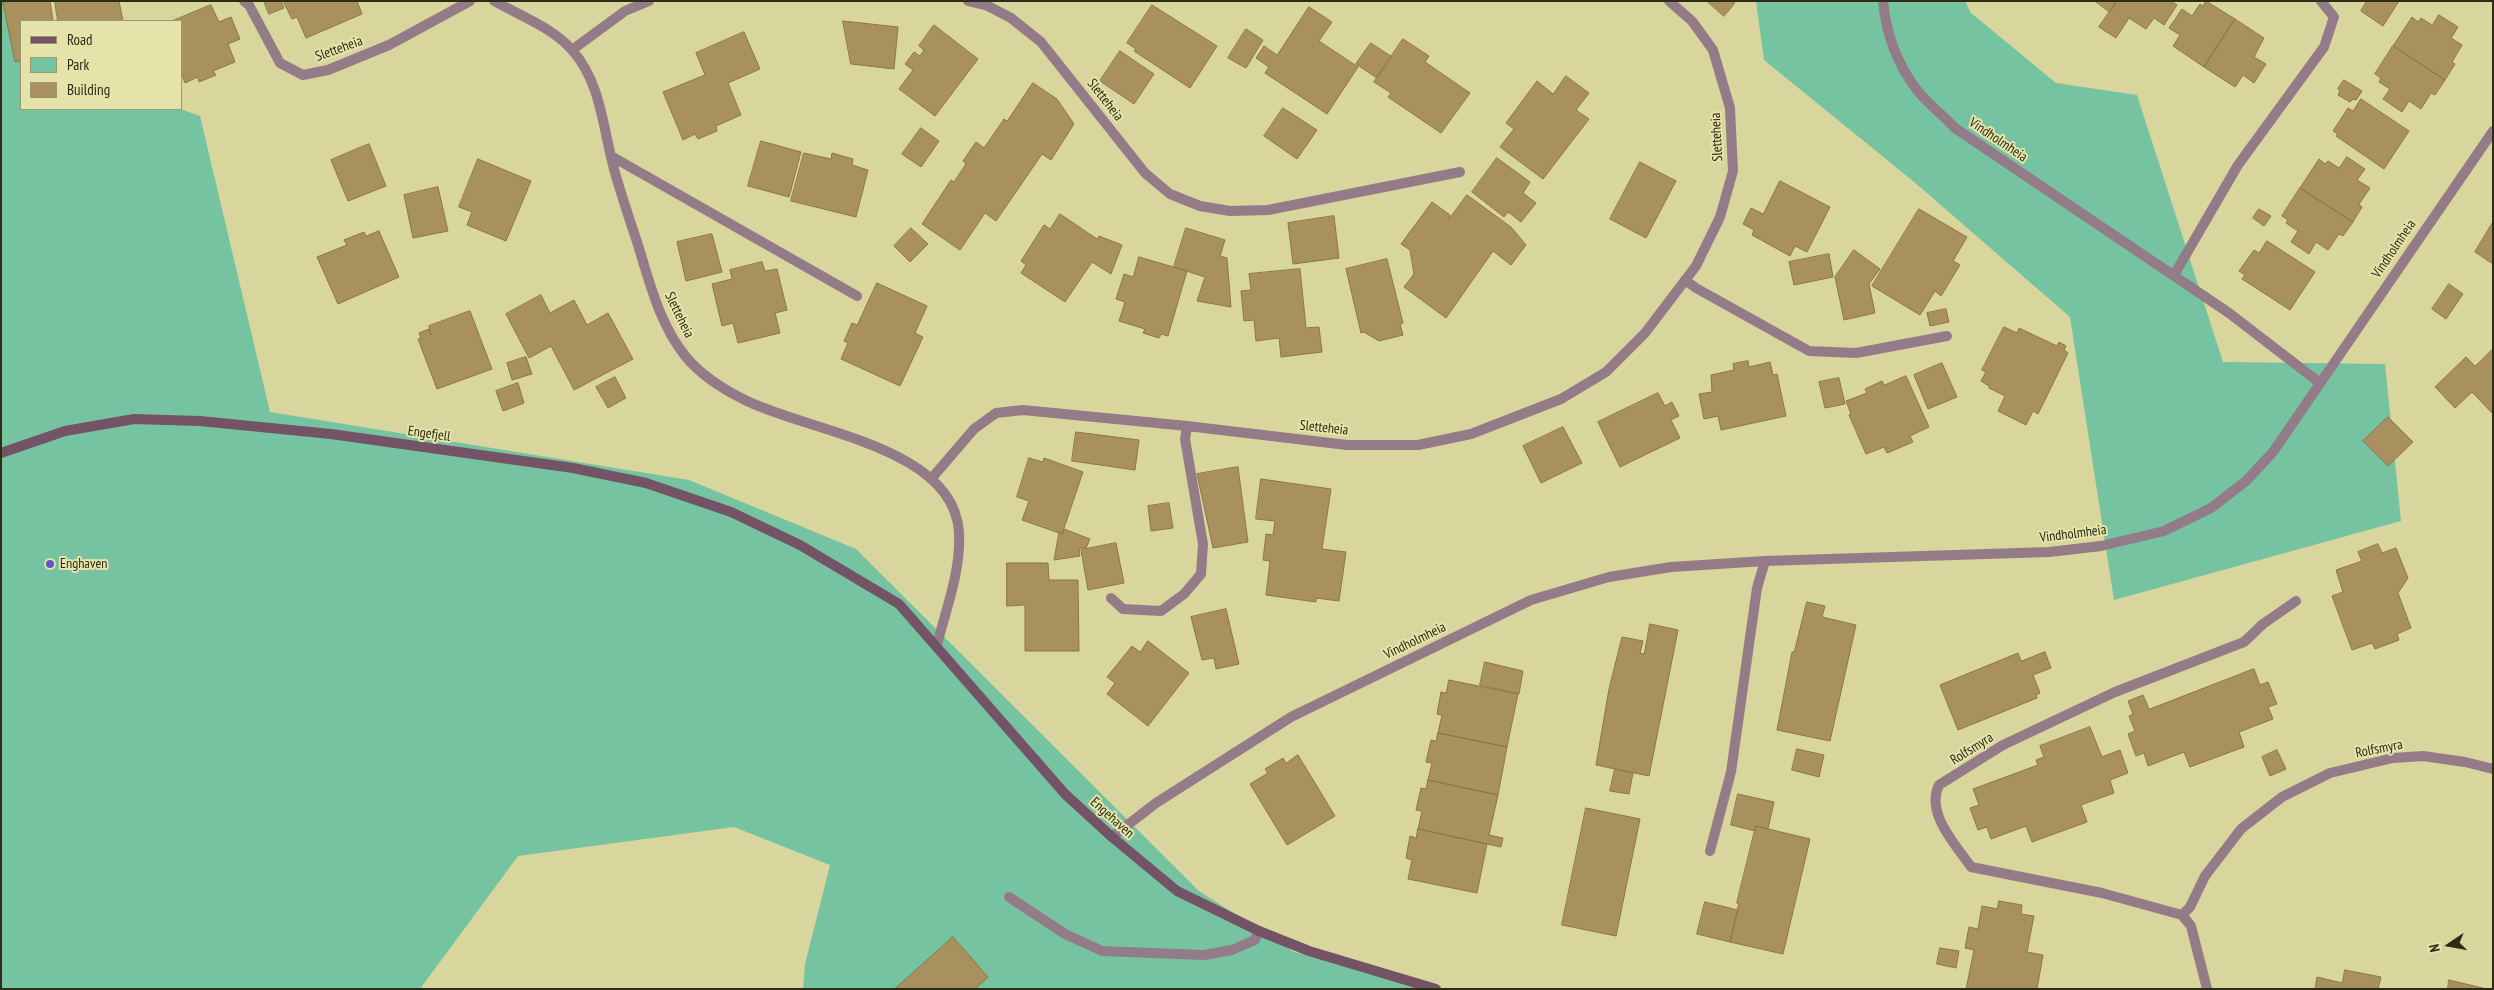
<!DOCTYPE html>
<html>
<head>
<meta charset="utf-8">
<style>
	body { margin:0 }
	#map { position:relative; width:2494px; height:990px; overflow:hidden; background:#d8d59d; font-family:"PT Sans Narrow",sans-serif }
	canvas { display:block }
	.frame { position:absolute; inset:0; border:2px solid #2d2c16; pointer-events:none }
	.legend { position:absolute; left:20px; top:20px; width:162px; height:90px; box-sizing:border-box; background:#e5e2aa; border:1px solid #9b996f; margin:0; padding:6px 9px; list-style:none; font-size:15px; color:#2d2c16 }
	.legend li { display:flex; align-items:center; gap:10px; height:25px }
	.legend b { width:25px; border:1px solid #9b996f }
	.north { position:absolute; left:2424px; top:920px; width:50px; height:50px; -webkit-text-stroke:4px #e5e2aa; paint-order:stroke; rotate:258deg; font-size:14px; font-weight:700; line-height:20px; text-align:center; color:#2d2c16 }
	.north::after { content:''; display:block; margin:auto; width:18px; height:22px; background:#2d2c16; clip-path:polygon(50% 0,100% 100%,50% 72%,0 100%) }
</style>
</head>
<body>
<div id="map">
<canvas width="2494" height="990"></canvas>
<div class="frame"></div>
<ul class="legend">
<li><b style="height:6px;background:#735365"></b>Road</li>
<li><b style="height:14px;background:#76c3a1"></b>Park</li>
<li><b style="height:14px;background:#a9915f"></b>Building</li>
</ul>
<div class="north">N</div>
</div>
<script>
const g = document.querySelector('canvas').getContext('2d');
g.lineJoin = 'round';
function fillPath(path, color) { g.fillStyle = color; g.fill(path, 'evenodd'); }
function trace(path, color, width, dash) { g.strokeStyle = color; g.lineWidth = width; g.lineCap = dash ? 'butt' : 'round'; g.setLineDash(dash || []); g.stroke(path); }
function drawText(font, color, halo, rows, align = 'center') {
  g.font = font + ' "PT Sans Narrow",sans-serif'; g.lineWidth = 4; g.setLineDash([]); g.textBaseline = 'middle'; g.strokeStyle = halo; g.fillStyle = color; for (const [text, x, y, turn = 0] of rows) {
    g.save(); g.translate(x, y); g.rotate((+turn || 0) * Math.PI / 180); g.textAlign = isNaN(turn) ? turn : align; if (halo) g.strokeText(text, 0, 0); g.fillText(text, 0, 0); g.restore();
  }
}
fillPath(new Path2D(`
	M1 1H47L45 21H21V109H180L200 116 270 412 689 480 856 549 1199 891 1294 952 1438 989H803L805 964 830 865 734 827 518 856 420 989H1Z
	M1756 1H1965L1971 13 2056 83 2137 95 2223 362 2385 364 2401 521 2114 600 2070 317 1913 181 1764 60Z`), '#76c3a1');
const building = new Path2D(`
	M13 1H50L53 21H21V61L15 62 3 3Z
	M55 1H119L123 21H58Z
	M264 1H281L284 8 269 14Z
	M288 1H357L362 14 306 38 297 17 292 19 284 3Z
	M1707 1H1732L1735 3 1724 16Z
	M2095 1H2117L2110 12Z
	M2117 1H2171L2177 5 2164 25 2154 18 2146 29 2129 18 2116 38 2099 27Z
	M2206 1 2235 19 2204 67 2173 46 2180 35 2169 28 2182 9 2192 16 2200 4 2203 6Z
	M2367 1H2399L2383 26 2361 11Z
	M211 5 219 22 231 17 240 39 228 44 235 62 213 71 216 75 199 82 198 77 185 83 181 73V21H172Z
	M1152 5 1217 46 1190 88 1134 51 1136 49 1127 43Z
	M1309 7 1332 22 1319 41 1358 67 1327 114 1265 73 1269 67 1256 58 1264 46 1277 55Z
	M2439 15 2458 27 2451 38 2462 45 2452 62 2455 64 2445 80 2393 46 2412 17 2418 22 2421 18 2432 25Z
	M2235 19 2264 38 2254 57 2266 64 2254 83 2243 75 2235 87 2204 67Z
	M843 21 898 27 894 69 851 64Z
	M934 25 978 59 935 116 899 89 913 70 905 64 914 52 920 56 924 50 919 46Z
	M1246 29 1263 40 1246 68 1228 58Z
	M744 32 760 69 728 83 741 115 716 126 717 131 698 139 695 134 683 140 663 92 705 75 696 53Z
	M1403 39 1429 56 1425 62 1470 93 1441 133 1388 97 1391 93 1374 82Z
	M1371 43 1392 57 1377 78 1356 64Z
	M2393 46 2445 80 2435 95 2431 93 2421 109 2409 101 2402 112 2383 99 2390 89 2379 82 2381 78 2375 74Z
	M1120 51 1154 74 1134 104 1100 81Z
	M1566 76 1589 93 1576 110 1589 119 1543 179 1500 147 1514 129 1506 123 1537 81 1553 94Z
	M2344 80 2362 91 2356 100 2353 99 2350 102 2338 95 2340 91 2338 89Z
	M1033 83 1057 99 1074 124 1051 160 1042 154 996 221 985 213 960 250 922 224 951 180 954 182 966 164 963 161 976 142 984 148 1004 119 1007 121Z
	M2361 99 2409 131 2384 169 2336 136 2338 134 2333 131 2348 108 2353 111Z
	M1283 108 1317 130 1297 159 1264 136Z
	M921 128 939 141 921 167 902 154Z
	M761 141 801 152 789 197 748 186Z
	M369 144 386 186 348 201 331 160Z
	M804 153 831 159 832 153 853 159 852 165 868 170 856 217 791 201Z
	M2347 157 2365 169 2357 180 2370 188 2359 204 2362 207 2353 222 2300 188 2319 159 2325 164 2328 161 2339 168Z
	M1497 158 1530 182 1523 193 1536 203 1521 222 1508 212 1504 217 1472 192Z
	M478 159 531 181 506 241 467 225 472 212 459 207Z
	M1640 162 1676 181 1646 238 1610 219Z
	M1780 181 1830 207 1807 252 1795 246 1790 256 1752 235 1754 230 1743 224 1751 208 1763 214Z
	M438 187 448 231 413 238 404 195Z
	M2300 188 2353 222 2343 236 2339 234 2328 250 2316 242 2309 254 2291 242 2298 231 2286 223 2288 220 2282 216Z
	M1467 195 1511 227 1526 245 1511 265 1493 251 1446 318 1404 287 1414 274 1410 250 1401 244 1432 202 1450 215 1449 219Z
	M1919 209 1967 237 1953 261 1960 265 1941 296 1935 291 1920 315 1872 286Z
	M2259 209 2271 216 2264 226 2253 218Z
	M1060 214 1097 239 1099 236 1122 245 1111 274 1092 262 1065 302 1021 273 1026 265 1021 261 1044 225 1050 229Z
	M1334 216 1339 258 1293 264 1288 223Z
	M2493 222V264L2475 252Z
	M911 228 928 244 910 262 894 246Z
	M1186 228 1225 240 1220 256 1227 258 1231 307 1197 301 1205 277 1174 267Z
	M379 231 399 277 338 304 317 257 347 245 344 240 364 232 366 236Z
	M712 234 722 272 686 281 677 242Z
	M2267 241 2315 272 2290 310 2242 279 2245 275 2239 271 2254 250 2259 253Z
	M1854 250 1880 269 1869 284 1875 313 1844 320 1835 277Z
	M1829 254 1833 277 1794 285 1789 262Z
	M1139 257 1187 271 1168 336 1161 334 1159 338 1143 333 1145 329 1119 321 1125 302 1116 299 1124 274 1133 277Z
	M1387 259 1403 323 1400 324 1403 335 1379 341 1364 332 1361 333 1346 269Z
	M762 262 765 271 777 269 787 310 775 313 780 333 738 343 733 323 722 326 712 284 732 279 730 270Z
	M1300 269 1306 328 1319 327 1322 352 1281 357 1279 338 1256 341 1254 320 1244 321 1241 291 1251 290 1249 274Z
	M877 283 927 306 915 333 923 337 900 386 841 359 848 343 844 341 852 323 857 325Z
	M2449 284 2463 294 2446 319 2432 309Z
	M541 295 550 313 574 300 587 325 608 313 633 359 574 390 551 346 529 358 506 314Z
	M1946 309 1949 322 1930 326 1927 313Z
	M470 311 492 369 437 389 418 339 421 338 419 333 429 329 431 335 429 326Z
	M2004 327 2017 333 2019 328 2057 346 2059 342 2066 346 2064 350 2068 353 2038 414 2033 411 2026 425 1998 411 2005 396 1989 388V386L1981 381 1986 372 1982 370Z
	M2493 349V414L2472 392 2455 408 2435 387 2466 357 2475 366Z
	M526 357 532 374 512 380 507 363Z
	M1748 361 1749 367 1770 362 1773 375 1777 374 1786 416 1721 430 1718 416 1704 419 1699 394 1712 392 1711 375 1734 370 1733 364Z
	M1942 363 1957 397 1928 409 1914 375Z
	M1906 376 1929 427 1910 436 1913 442 1887 453 1884 447 1866 454 1849 415 1851 414 1846 401 1867 393 1865 389 1882 381 1884 385Z
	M615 377 626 398 608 408 596 387Z
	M1839 378 1845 404 1825 408 1819 382Z
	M518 383 524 403 503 411 496 391Z
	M1658 393 1665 406 1672 402 1679 416 1671 420 1680 438 1620 467 1598 422Z
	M2388 417 2413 442 2388 466 2363 441Z
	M1563 427 1582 463 1541 483 1523 446Z
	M1076 432 1139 440 1135 470 1072 461Z
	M1029 458 1043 462 1044 458 1083 472 1062 534 1022 520 1029 501 1017 497Z
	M1238 467 1248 542 1213 548 1197 474Z
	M1261 479 1331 489 1322 549 1346 552 1339 601 1316 598V602L1266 595 1270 561 1263 560 1266 534 1273 535 1275 521 1256 519Z
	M1169 503 1173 528 1151 531 1148 506Z
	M1064 529 1090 539 1086 548H1079L1080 556 1054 560 1059 532 1062 534Z
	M1116 543 1124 583 1088 590 1081 550Z
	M2378 544 2382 553 2396 548 2408 578 2398 593 2411 628 2397 634 2399 640 2375 649 2372 643 2352 650 2332 596 2343 592 2336 570 2362 561 2358 552Z
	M1007 563H1048L1049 580H1078L1079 651H1025V605L1007 606Z
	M1807 602 1825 606 1822 617 1856 625 1830 741 1777 730 1792 652H1794Z
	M1226 609 1239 664 1216 669 1214 658 1202 660 1191 617Z
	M1650 624 1678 630 1649 776 1596 765 1609 689 1622 637 1643 641 1640 653 1644 654Z
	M1148 641 1189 673 1148 726 1107 694 1115 683 1107 677 1132 646 1140 652Z
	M2045 652 2051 668 2033 675 2040 693 2036 695 2037 698 1958 730 1940 685 2018 653 2021 661Z
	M1485 662 1523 671 1519 694 1480 685Z
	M2254 669 2260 685 2268 682 2277 704 2268 707 2273 719 2239 732 2244 747 2190 767 2184 752 2148 766 2144 753 2136 756 2128 734 2135 731 2129 716 2133 714 2128 701 2143 695 2149 709Z
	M1449 680 1518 694 1507 747 1438 733 1442 715 1437 714 1441 692 1446 693Z
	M2090 727 2102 757 2120 750 2128 773 2110 780 2114 793 2081 805 2087 822 2032 842 2026 826 1991 839 1987 827 1978 830 1970 808 1979 805 1973 789 2038 765 2036 760 2044 757 2040 746Z
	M1438 733 1507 747 1498 795 1428 780 1432 763 1426 762 1431 740 1436 741Z
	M1797 749 1824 755 1819 777 1792 770Z
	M2277 750 2286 769 2270 776 2262 757Z
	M1298 755 1335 816 1287 845 1250 784 1268 773 1265 769 1283 758 1286 763Z
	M1615 769 1633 773 1629 794 1610 791Z
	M1428 780 1498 795 1489 835 1503 838 1501 847 1418 829 1422 811 1416 810 1421 788 1426 789Z
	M1738 794 1774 802 1768 829 1756 826 1755 831 1731 825Z
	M1586 808 1640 819 1616 936 1562 925Z
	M1756 826 1810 839 1783 954 1730 942 1739 903H1737Z
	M1418 829 1487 844 1477 893 1408 879 1412 860 1406 858 1410 836 1416 838Z
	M1999 901 2022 905 2021 914 2034 916 2027 952 2043 955 2037 989H1966L1974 950 1965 948 1969 927 1978 929 1982 906 1997 909Z
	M1705 902 1738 910 1730 942 1697 934Z
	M953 937 988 977 975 989H895Z
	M1940 948 1959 951 1956 968 1937 964Z
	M2345 970 2381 977 2378 989H2315L2317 977 2342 983Z
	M2449 980 2487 989H2448Z`);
fillPath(building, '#a9915f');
trace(building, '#8d7645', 1);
trace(new Path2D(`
	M244 1 249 5 280 63 303 75 328 70 389 45 470 1
	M494 1C519 15 553 28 572 50 601 82 603 129 614 169 621 195 630 220 638 245 650 284 660 325 686 357 701 375 723 389 743 399 803 431 955 445 959 533 961 571 946 609 937 645
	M968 1 988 6 1011 18 1041 42 1145 173 1170 194 1200 206 1230 211 1268 210 1460 172
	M1883 1C1886 33 1897 64 1917 90 1928 104 1943 115 1955 128L2229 313 2320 383
	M572 50 625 11 649 1
	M611 156 857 296
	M2174 275 2238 165 2324 47 2334 17 2321 1
	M1685 280 1696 288 1809 351 1856 353 1947 336
	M931 479 974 429 996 413 1023 410 1187 426 1347 445H1418L1471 434 1561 399 1606 372 1645 333 1696 266 1720 217 1733 171 1730 108 1713 50 1692 21 1669 1
	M1111 598 1123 609 1161 611 1184 594 1201 574 1203 544 1185 439 1187 426
	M1112 837 1156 803 1291 717 1531 600 1609 577 1671 567 1765 561 2049 552 2101 546 2164 531 2211 508 2246 481 2273 452 2493 131
	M1710 851 1731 772 1757 588 1765 561
	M1009 897 1065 934 1102 951 1204 955 1232 950 1255 940 1259 931
	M2182 915 2102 893 1971 867C1956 845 1925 813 1939 785L2003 745 2115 692 2244 642 2263 624 2296 601
	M2207 989 2191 926 2182 915 2190 907 2205 876 2241 829 2282 797 2330 773 2393 758 2423 756 2465 762 2493 769`), '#937c88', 10);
trace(new Path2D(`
	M1 453 65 431 134 419 200 421 331 434 573 468 646 483 731 512 800 545 899 604 1065 794 1112 837 1177 891 1259 931 1309 951 1436 989`), '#735365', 10);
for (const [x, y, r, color] of [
	[50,564,5,"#6452cb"]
]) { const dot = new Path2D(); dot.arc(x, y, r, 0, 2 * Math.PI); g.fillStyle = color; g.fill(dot); trace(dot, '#e5e2aa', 2); }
drawText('14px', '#2d2c16', '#e5e2aa', [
	["Sletteheia",339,49,-20],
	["Sletteheia",1105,100,52],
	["Sletteheia",1717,137,-93],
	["Vindholmheia",1998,140,34],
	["Vindholmheia",2394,249,-56],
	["Sletteheia",679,315,64],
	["Sletteheia",1324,428,6],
	["Engefjell",429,434,8],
	["Vindholmheia",2073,534,-7],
	["Vindholmheia",1415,641,-26],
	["Rolfsmyra",1972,749,-32],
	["Rolfsmyra",2379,749,-11],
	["Engehaven",1112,818,42]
]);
drawText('14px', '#2d2c16', '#e5e2aa', [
	["Enghaven",60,564]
], 'left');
</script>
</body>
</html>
